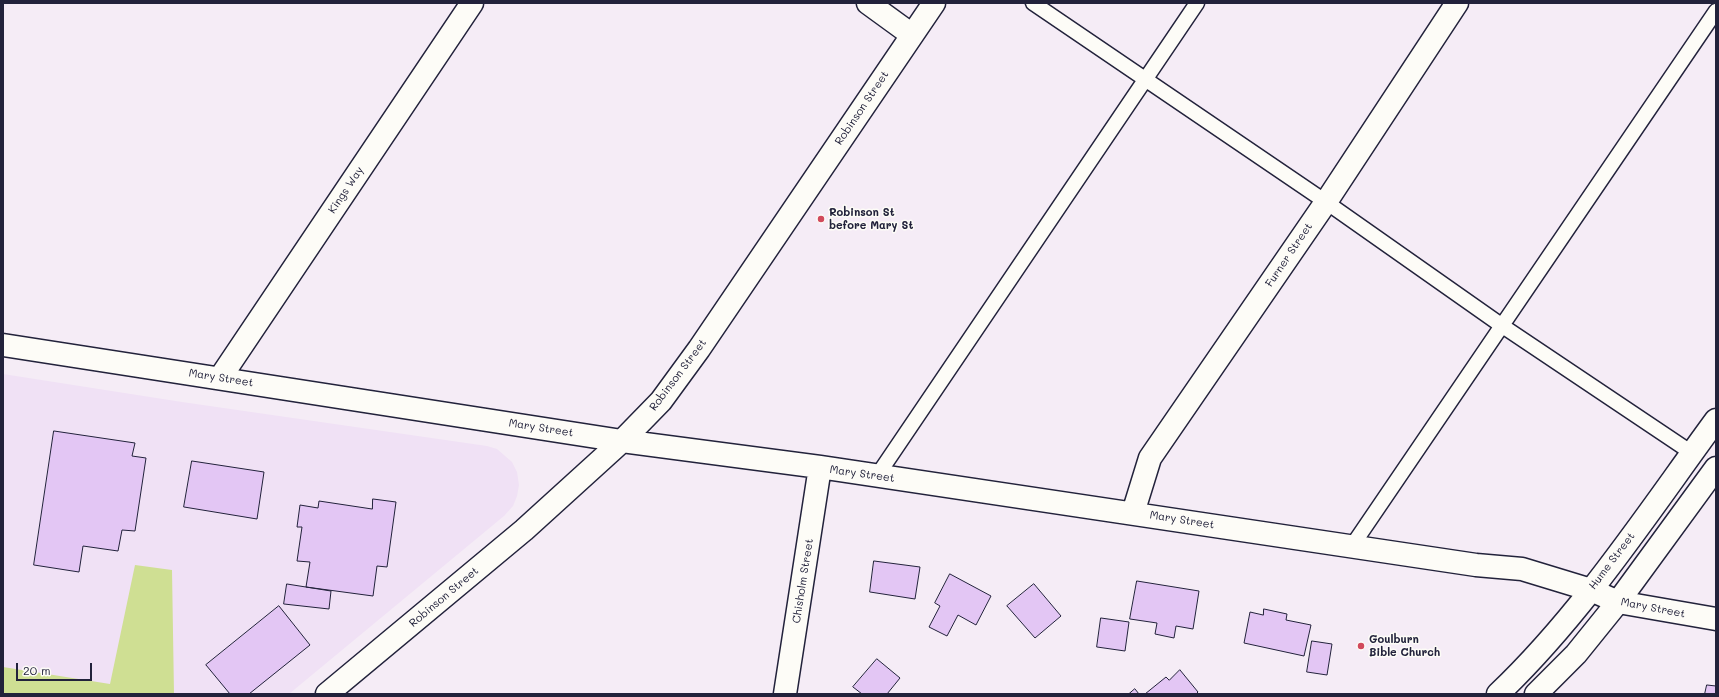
<!DOCTYPE html>
<html>
<head>
<meta charset="utf-8">
<style>
	body { margin:0 }
	#map { position:relative; width:1719px; height:697px; overflow:hidden; background:#f5ecf6; font-family:Mali,sans-serif }
	canvas { display:block }
	.frame { position:absolute; inset:0; border:4px solid #22223b; pointer-events:none }
	.scale { position:absolute; left:16px; top:663px; width:76px; height:18px; box-sizing:border-box; border:2px solid #22223b; border-top:0; padding-left:5px; font-size:12px; line-height:14px; white-space:nowrap; color:#22223b; -webkit-text-stroke:3px #fdfcf7; paint-order:stroke }
</style>
</head>
<body>
<div id="map">
<canvas width="1719" height="697"></canvas>
<div class="frame"></div>
<div class="scale">20 m</div>
</div>
<script>
const g = document.querySelector('canvas').getContext('2d');
g.lineJoin = 'round';
function fillPath(path, color) { g.fillStyle = color; g.fill(path, 'evenodd'); }
function trace(path, color, width, dash) { g.strokeStyle = color; g.lineWidth = width; g.lineCap = dash ? 'butt' : 'round'; g.setLineDash(dash || []); g.stroke(path); }
function drawText(font, color, halo, rows, align = 'center') {
  g.font = font + ' Mali,sans-serif'; g.lineWidth = 3; g.setLineDash([]); g.textBaseline = 'middle'; g.strokeStyle = halo; g.fillStyle = color; for (const [text, x, y, turn = 0] of rows) {
    g.save(); g.translate(x, y); g.rotate((+turn || 0) * Math.PI / 180); g.textAlign = isNaN(turn) ? turn : align; if (halo) g.strokeText(text, 0, 0); g.fillText(text, 0, 0); g.restore();
  }
}
fillPath(new Path2D(`
	M3 374 182 402 487 446 497 449 512 462 517 472 519 485 517 496 513 506 504 516 289 694H3Z`), '#f0e1f5');
fillPath(new Path2D(`
	M135 565 172 570 174 694H3V667L110 684Z`), '#cfdf93');
const building = new Path2D(`
	M54 431 135 443 132 456 146 458 135 531 122 530 118 551 83 546 79 572 34 565Z
	M192 461 264 472 257 519 184 507Z
	M373 499 396 502 387 567 377 566 373 596 306 587 310 562 297 561 302 527H297L300 505 318 508 319 501 372 509Z
	M874 561 920 567 915 599 870 592Z
	M950 574 991 596 976 625 958 615 947 636 929 627 940 606 935 603Z
	M1137 581 1199 591 1193 629 1176 626 1174 638 1155 634 1157 623 1130 619Z
	M287 584 331 591 329 609 284 604Z
	M1034 584 1061 616 1035 638 1007 606Z
	M279 606 310 645 249 694H230L206 665Z
	M1264 609 1287 614 1286 620 1311 625 1304 656 1244 643 1250 612 1263 615Z
	M1101 618 1129 622 1125 651 1097 647Z
	M1312 641 1332 644 1327 675 1307 672Z
	M877 659 900 678 887 694H862L853 687Z
	M1180 670 1198 692 1196 694H1145L1166 677 1169 680Z
	M1707 685 1716 686V694H1705Z
	M1135 689 1139 694H1129Z`);
fillPath(building, '#e3c6f4');
trace(building, '#22223b', 1);
const lane = new Path2D(`
	M1033 3 1326 202 1501 325 1692 453
	M877 476 1197 3
	M1352 546 1716 11`);
const street = new Path2D(`
	M868 3 912 35
	M3 345 622 441 820 467 1476 565 1522 569 1591 590 1618 602 1716 619
	M220 378 472 3
	M1133 513 1150 458 1326 202 1457 3
	M327 694 524 530 622 441 661 401 699 349 934 3
	M785 694 820 467`);
const primary = new Path2D(`
	M1498 694C1582 614 1647 514 1716 420
	M1536 694 1576 654 1618 602 1716 468`);
trace(lane, '#22223b', 17);
trace(street, '#22223b', 25);
trace(primary, '#22223b', 25);
trace(lane, '#fdfcf7', 14);
trace(street, '#fdfcf7', 22);
trace(primary, '#fdfcf7', 22);
for (const [x, y, r, color] of [
	[821,219,4,"#d1495b"],
	[1361,646,4,"#d1495b"]
]) { const dot = new Path2D(); dot.arc(x, y, r, 0, 2 * Math.PI); g.fillStyle = color; g.fill(dot); trace(dot, '#fdfcf7', 1.5); }
drawText('11px', '#22223b', '#fdfcf7', [
	["Robinson Street",862,108,-56],
	["Kings Way",346,190,-56],
	["Furner Street",1289,255,-56],
	["Robinson Street",678,375,-53],
	["Mary Street",221,378,9],
	["Mary Street",541,428,9],
	["Mary Street",862,474,8],
	["Mary Street",1182,520,9],
	["Hume Street",1612,561,-53],
	["Chisholm Street",803,581,-81],
	["Robinson Street",444,597,-40],
	["Mary Street",1653,608,11]
]);
drawText('bold 11px', '#22223b', '#fdfcf7', [
	["Robinson St",829,213],
	["before Mary St",829,226],
	["Goulburn",1369,640],
	["Bible Church",1369,653]
], 'left');
</script>
</body>
</html>
